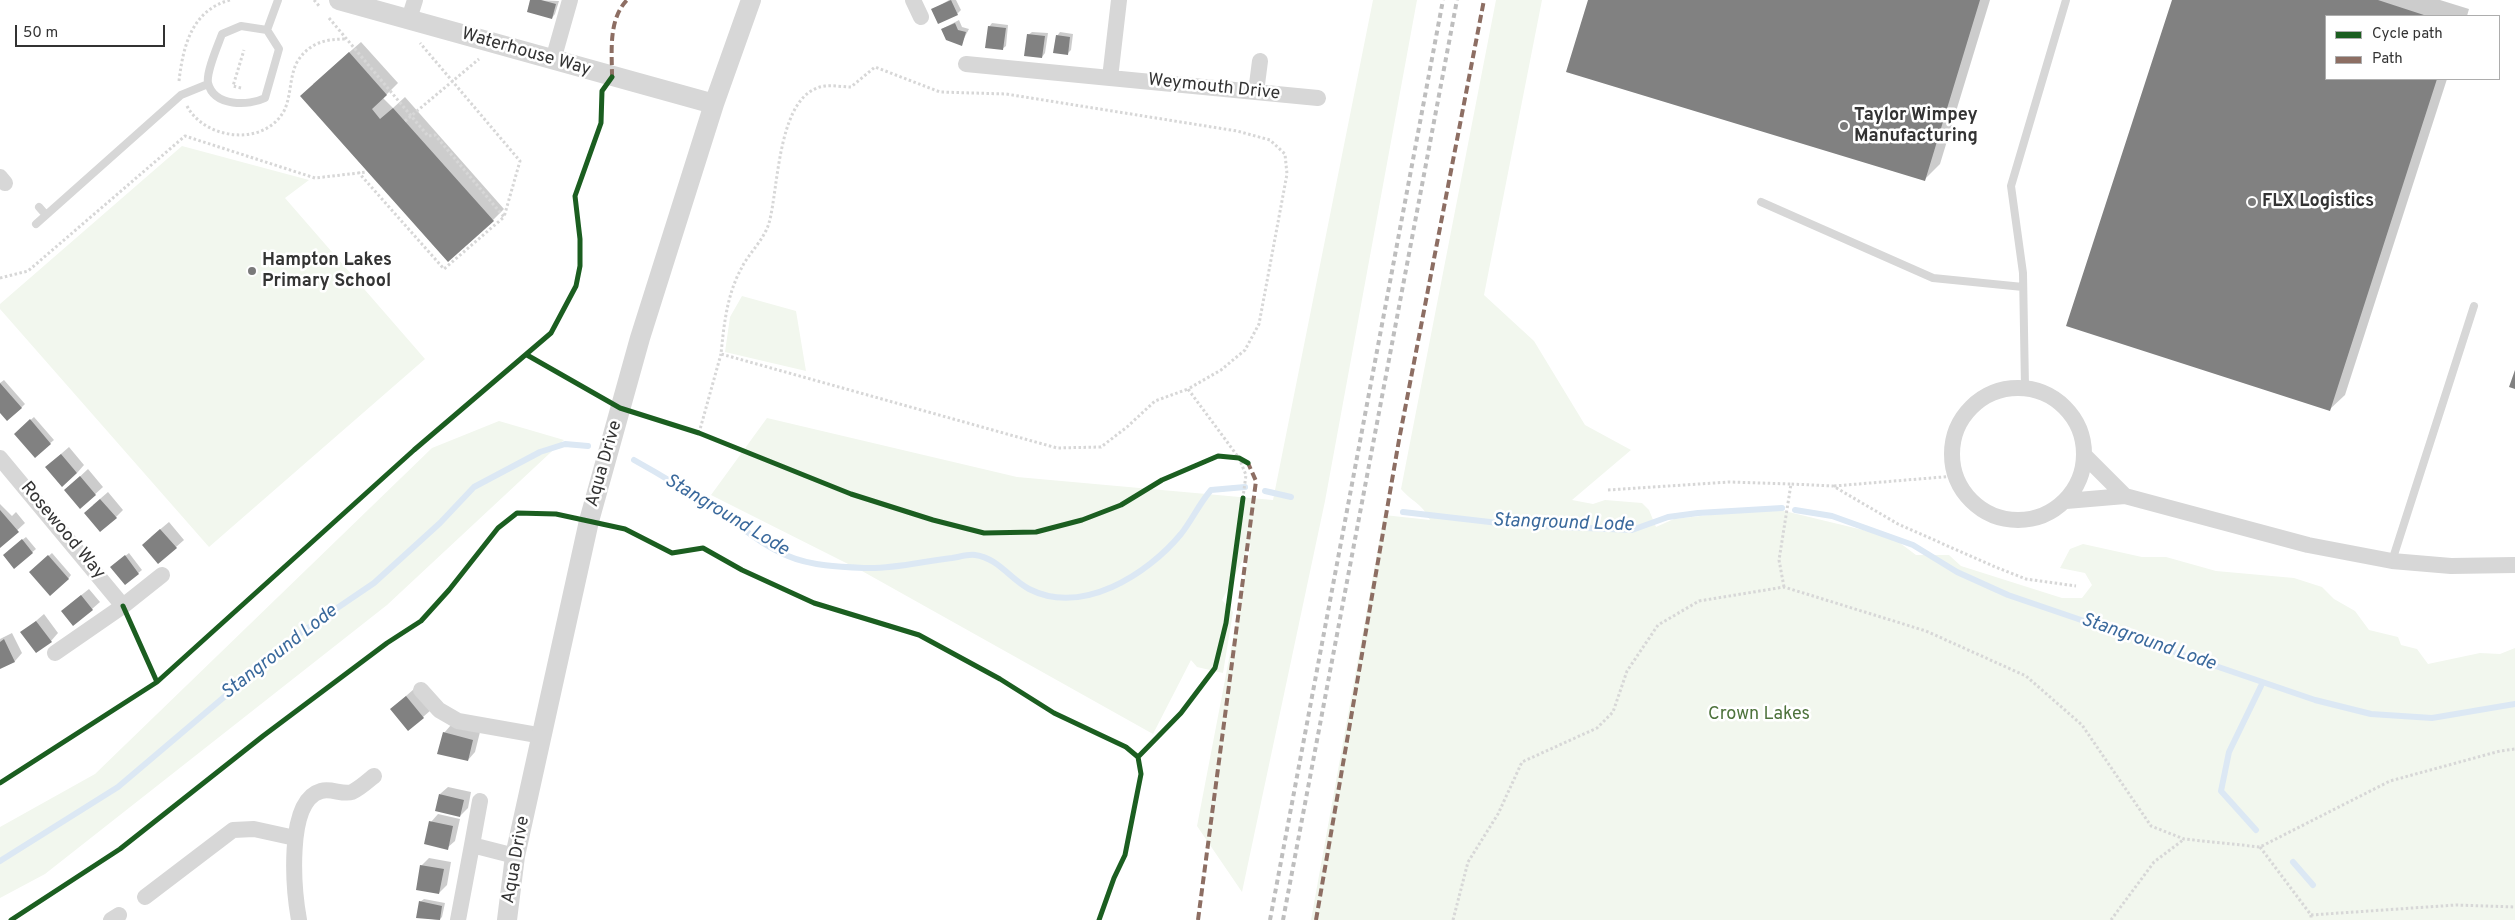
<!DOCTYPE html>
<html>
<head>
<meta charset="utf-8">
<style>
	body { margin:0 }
	#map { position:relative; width:2515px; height:920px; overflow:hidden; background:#fff; font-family:Overpass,sans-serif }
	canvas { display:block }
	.legend { position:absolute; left:2325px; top:15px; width:175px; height:65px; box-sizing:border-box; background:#fff; border:1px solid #adadad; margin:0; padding:6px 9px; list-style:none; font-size:15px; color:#333 }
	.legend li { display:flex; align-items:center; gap:10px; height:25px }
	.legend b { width:25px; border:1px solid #adadad }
	.scale { position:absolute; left:15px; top:25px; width:150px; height:22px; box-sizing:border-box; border:2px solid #333; border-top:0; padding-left:6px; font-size:15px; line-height:18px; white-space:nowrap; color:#333; -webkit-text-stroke:4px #fff; paint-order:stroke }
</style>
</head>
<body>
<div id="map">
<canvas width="2515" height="920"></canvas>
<ul class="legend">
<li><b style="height:6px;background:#1b5e20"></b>Cycle path</li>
<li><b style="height:6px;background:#8d6e63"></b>Path</li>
</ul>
<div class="scale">50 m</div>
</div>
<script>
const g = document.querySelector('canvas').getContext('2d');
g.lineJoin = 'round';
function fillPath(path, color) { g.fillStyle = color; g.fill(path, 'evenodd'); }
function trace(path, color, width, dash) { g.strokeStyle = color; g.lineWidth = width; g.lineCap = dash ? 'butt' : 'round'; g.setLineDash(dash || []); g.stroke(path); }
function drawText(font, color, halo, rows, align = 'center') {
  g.font = font + ' Overpass,sans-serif'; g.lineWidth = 5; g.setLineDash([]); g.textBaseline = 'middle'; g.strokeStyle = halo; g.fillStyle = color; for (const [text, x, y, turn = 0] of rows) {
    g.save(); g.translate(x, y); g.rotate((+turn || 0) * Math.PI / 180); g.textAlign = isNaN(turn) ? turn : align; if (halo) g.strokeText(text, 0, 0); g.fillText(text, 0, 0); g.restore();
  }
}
fillPath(new Path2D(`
	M1373 0H1417L1325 501 1242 892 1197 826 1251 544 1222 600 1233 612 1223 673 1197 667 1191 660 1153 734 862 571 711 495 767 418 1017 477 1273 500Z
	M1496 0H1542L1484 295 1534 341 1585 425 1631 450 1572 500 1593 504 1605 500 1642 503 1649 510 1656 527 1674 519 1772 508 1892 537 1916 555H1949L1961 566 2062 598H2082L2092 585 2085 573 2060 568 2070 549 2083 544 2142 557H2166L2216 571 2294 578 2322 587 2334 599 2355 611 2369 630 2398 637 2401 645 2417 649 2428 664 2480 653 2500 654 2515 648V920H1311L1384 515 1430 520C1421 502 1413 503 1401 489Z
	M182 146 309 180 285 198 425 359 209 547 0 309V304Z
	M742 296 796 311 806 371 725 352 730 317Z
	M499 421 564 440 387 605 45 874 0 898V827L95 774 432 448Z`), '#f2f7ee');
fillPath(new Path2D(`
	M532 0 559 1 555 14 552 18Z
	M949 0H956L961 10 957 14 932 10Z
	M1590 0H1990L1940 164 1924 180Z
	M2173 0H2440L2469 9 2467 16H2326V79H2447L2345 395 2329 410Z
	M959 20 962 27 969 29 961 44 942 29Z
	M992 23 1008 25 1006 46 1002 49 989 27Z
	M1032 32 1048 33 1045 53 1042 57 1028 35Z
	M1060 32 1073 34 1071 50 1067 54 1057 36Z
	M361 42 398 83 383 98 393 108 405 97 504 209 493 220 313 84Z
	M4 380 25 404 21 408 0 411V383Z
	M34 417 54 440 35 456 19 430Z
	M69 447 84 465 77 473 54 460Z
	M88 469 103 487 80 508 73 483Z
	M108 492 123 510 116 517 93 505Z
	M0 504 12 516 16 512 25 523 0 546Z
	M169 522 184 540 176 547 151 537Z
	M26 537 36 549 15 567 8 551Z
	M52 553 71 575 68 579 31 572Z
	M129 553 142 570 125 584 115 564Z
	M89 589 100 602 92 609 70 604Z
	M44 614 58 633 51 641 22 633Z
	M12 633 22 653 15 661 0 668V639Z
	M414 689 431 710 423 717 391 709Z
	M451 725 480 732 475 752 468 760 444 733Z
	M448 787 471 792 468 808 460 816 440 794Z
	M438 814 460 819 455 841 447 848 431 822Z
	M429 858 451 862 447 885 439 893 421 866Z
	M424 899 445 903 442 917 439 920 418 917 420 902Z`), '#0003');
trace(new Path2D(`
	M634 460C661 475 689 492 715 509 739 525 761 545 788 556 811 566 842 567 866 568 896 569 923 561 952 558 959 557 968 554 975 555 998 558 1010 579 1029 589 1082 616 1147 575 1181 534 1192 520 1199 504 1211 490L1245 487
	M1265 491 1291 497
	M1795 510 1832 516 1913 545 1957 572 2008 595 2315 700 2371 714 2432 718 2515 704
	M1403 512 1516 525 1632 530 1668 517 1698 513 1782 508
	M2256 830 2221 791 2229 752 2261 686
	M0 861 118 787 296 636 374 583 440 523 474 487 540 452 565 444 588 446
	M2293 862 2313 885`), '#dce8f4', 6);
fillPath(new Path2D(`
	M530 0H541L556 4 552 19 527 12Z
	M951 0 958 15 938 24 931 9Z
	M1588 0H1980L1925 181 1566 72Z
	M2172 0H2378L2427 16H2326V79H2437L2330 411 2066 326Z
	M955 23 958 30 966 32 962 46 946 40 941 29Z
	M988 26 1006 28 1003 50 985 48Z
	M1027 34 1045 36 1042 58 1024 56Z
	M1056 35 1070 37 1068 55 1053 53Z
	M349 52 387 95 372 109 380 119 393 108 494 221 448 262 300 96Z
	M2515 370V389L2509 387Z
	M0 383 22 408 7 421 0 413Z
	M30 419 51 444 35 458 14 434Z
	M61 454 77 473 62 487 45 467Z
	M80 476 96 495 80 509 64 490Z
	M100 499 117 518 100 532 84 513Z
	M0 510 19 532 0 548Z
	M160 529 177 548 158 564 142 545Z
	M22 539 33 553 14 569 3 555Z
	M48 555 69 579 50 596 29 572Z
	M125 555 139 574 125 585 110 567Z
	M81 595 93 610 73 626 61 611Z
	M36 621 52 642 36 653 20 632Z
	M4 639 15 662 0 669V642Z
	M406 696 424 718 408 731 390 709Z
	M443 732 473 740 468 761 437 754Z
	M439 794 464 800 460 817 435 811Z
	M429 821 453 826 448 850 424 844Z
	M420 865 444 869 439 894 416 890Z
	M419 901 442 906 440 920 416 918Z`), '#818181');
trace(new Path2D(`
	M314 0 320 7
	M329 18 428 136 435 135 504 217 520 161 420 43
	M179 81C183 46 192 10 230 0
	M241 88 233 86 244 50
	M187 106C205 140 264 147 284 111 292 95 289 73 299 59 311 42 327 39 346 39
	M405 121 479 59
	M358 172 444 269 504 217
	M0 278 28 271 185 136 315 178 367 172
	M699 433 721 354
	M1834 486 1955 476
	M1608 490 1729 482 1791 484
	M1784 587 1779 560 1791 484 1833 486 1898 524 1993 566 2026 579 2076 586
	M1138 757 1181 713 1215 668 1226 623 1246 475 1239 458 1188 389 1221 370 1245 350 1259 324 1287 174 1285 154 1270 140 1237 131 1006 94 940 92 875 67 851 87C843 87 833 85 825 86 777 92 779 188 769 223 764 240 748 254 741 269 727 295 724 324 721 354L1057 448 1101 447 1127 427 1155 401 1188 389
	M2260 847 2311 915V920
	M2311 915 2456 905 2515 907
	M1453 920 1468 862 1498 814 1522 762 1597 728 1613 712 1627 671 1658 625 1699 601 1784 587 1926 631 2026 676 2082 725 2151 826 2184 839 2260 847 2390 781 2500 751 2515 749
	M2111 920 2154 862 2183 840`), '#d7d7d7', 3, [2.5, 2.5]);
trace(new Path2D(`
	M241 26 267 30 279 49 265 98C249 106 214 107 208 83 206 72 218 45 222 34Z
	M267 30 278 0
	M1761 202 1933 278 2023 287
	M39 207 46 215
	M36 224 181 95 208 84
	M2025 387 2023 273 2011 186 2066 0
	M2392 561 2474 306`), '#d7d7d7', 8);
trace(new Path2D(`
	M913 0 921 17
	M409 19 415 0
	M553 60 570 0
	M966 64 1110 78 1119 0
	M1110 78 1318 98
	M1256 92 1260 61
	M0 177 5 183
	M1952 454a66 66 0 1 1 132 0a66 66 0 1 1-132 0Z
	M2085 456 2125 496
	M0 458 123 606
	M2066 501 2125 496 2308 545 2392 561 2451 566 2515 565
	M55 653 123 606 162 575
	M421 690 439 710 458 721 543 736
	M472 845 480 801
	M145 897 233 830 254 829 295 838
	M111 920 119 915
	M299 920C294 892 285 801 321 791 331 788 343 795 352 792 359 789 368 781 374 776
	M458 920 472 845 515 856`), '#d7d7d7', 16);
trace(new Path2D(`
	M339 0 714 104
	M507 920 515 856 589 521 640 338 714 104 751 0`), '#d7d7d7', 20);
trace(new Path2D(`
	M1270 920 1443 0
	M1283 920 1457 0`), '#bebebe', 4, [5, 4]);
trace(new Path2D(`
	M612 77C612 51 608 20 627 0
	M1198 920 1256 481 1248 463
	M1316 920 1399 440 1484 0`), '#8d6e63', 4, [8, 4]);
trace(new Path2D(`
	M527 355 620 408 699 433 851 494 933 520 984 533 1036 532 1082 520 1121 505 1162 480 1218 456 1239 458 1248 463
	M157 682 414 450 551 333 576 286 580 266V239L575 196 601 123 602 91 612 77
	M1138 757 1181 713 1215 668 1226 623 1243 498
	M0 783 157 682 123 606
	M11 920 120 849 263 736 387 643 421 621 449 590 498 528 517 513 556 514 625 529 672 553 703 548 742 570 814 603 919 635 1000 679 1054 713 1126 747 1138 757 1141 774 1125 855 1114 878 1099 920`), '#1b5e20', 5);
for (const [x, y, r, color] of [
	[1844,126,5,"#7a7a7a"],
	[2252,202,5,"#7a7a7a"],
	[252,271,5,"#7a7a7a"]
]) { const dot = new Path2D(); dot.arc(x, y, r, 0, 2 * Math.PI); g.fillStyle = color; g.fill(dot); trace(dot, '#fff', 2); }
drawText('18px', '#333', '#fff', [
	["Waterhouse Way",526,53,16],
	["Weymouth Drive",1214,88,6],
	["Aqua Drive",605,464,-74],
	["Rosewood Way",62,531,50],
	["Aqua Drive",517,860,-80]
]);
drawText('bold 18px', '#333', '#fff', [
	["Taylor Wimpey",1854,116],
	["Manufacturing",1854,137],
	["FLX Logistics",2262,202],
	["Hampton Lakes",262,261],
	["Primary School",262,282]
], 'left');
drawText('18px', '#4e733c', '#fff', [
	["Crown Lakes",1759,715]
]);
drawText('italic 19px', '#3a699c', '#fff', [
	["Stanground Lode",726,516,31],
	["Stanground Lode",1563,524,2],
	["Stanground Lode",2148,643,19],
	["Stanground Lode",280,653,-38]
]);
</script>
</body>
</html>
